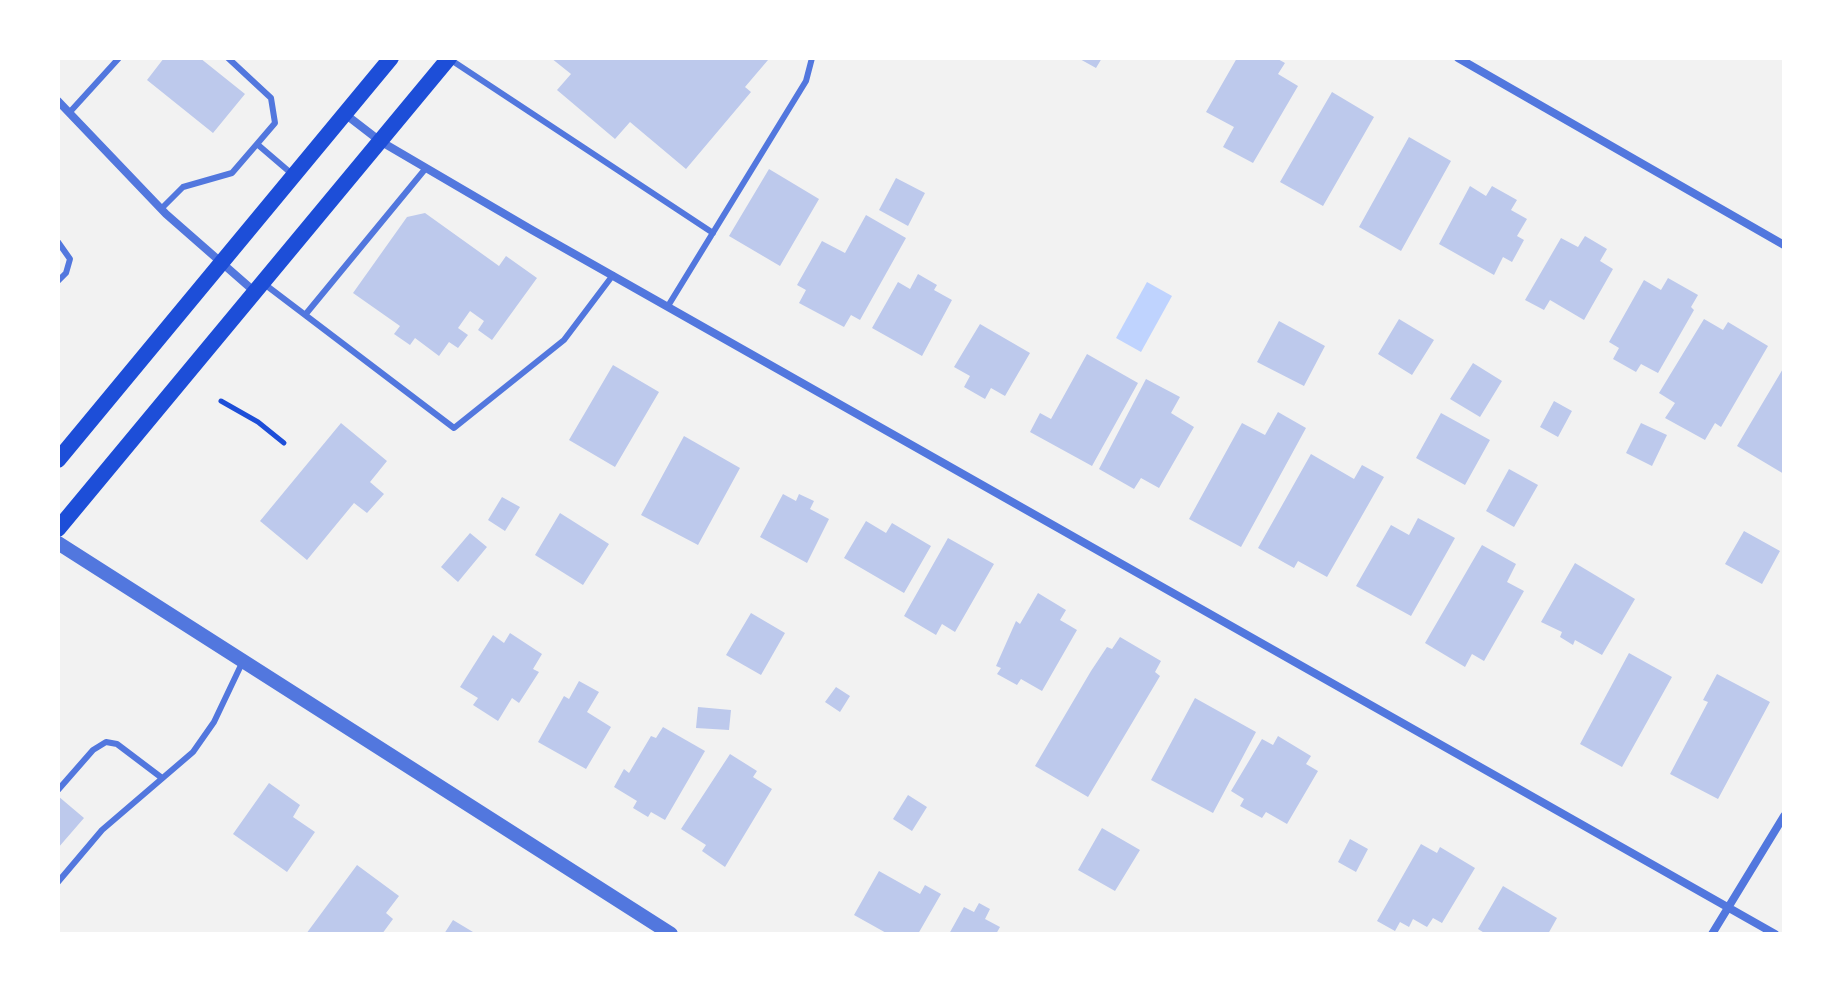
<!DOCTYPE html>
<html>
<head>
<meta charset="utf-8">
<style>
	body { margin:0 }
	#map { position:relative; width:1842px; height:992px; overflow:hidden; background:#f2f2f2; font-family:Roboto,sans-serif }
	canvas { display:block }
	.frame { position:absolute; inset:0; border:60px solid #fff; pointer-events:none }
</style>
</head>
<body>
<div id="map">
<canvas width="1842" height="992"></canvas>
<div class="frame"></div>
</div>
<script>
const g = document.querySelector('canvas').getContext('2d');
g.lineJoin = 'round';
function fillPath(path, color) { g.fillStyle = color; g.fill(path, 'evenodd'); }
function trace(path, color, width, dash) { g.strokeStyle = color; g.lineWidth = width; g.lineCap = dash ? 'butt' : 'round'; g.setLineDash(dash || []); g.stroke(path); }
fillPath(new Path2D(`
	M1147 282 1172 296 1141 352 1116 338Z`), '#bfd3fe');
fillPath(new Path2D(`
	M164 58H200L245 94 213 133 147 80Z
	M551 58H766L768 60 745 87 751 92 686 169 630 122 615 139 557 90 571 74Z
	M1078 58H1102L1096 68Z
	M1237 58H1276L1285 63 1278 74 1298 86 1253 163 1223 147 1234 127 1206 112Z
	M1332 92 1374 117 1323 206 1280 182Z
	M1409 137 1451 161 1401 251 1359 227Z
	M769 169 819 199 780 266 729 236Z
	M896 178 925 193 908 226 879 210Z
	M1470 186 1486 196 1492 186 1517 200 1511 210 1527 219 1517 236 1524 240 1512 262 1503 257 1494 275 1439 244Z
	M425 213 499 266 506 256 537 278 492 340 478 330 484 321 470 311 458 328 468 335 458 348 449 342 439 356 415 338 410 345 394 334 400 326 353 293 407 217Z
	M866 215 906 238 860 320 851 315 844 327 799 303 806 290 797 285 822 241 845 253Z
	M1585 236 1607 249 1600 261 1613 269 1584 320 1550 300 1544 310 1525 300 1561 238 1578 247Z
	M918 274 937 285 934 290 952 300 922 356 872 328 898 282 910 289Z
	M1668 278 1698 295 1691 307 1694 310 1658 373 1641 364 1636 372 1613 359 1619 348 1609 342 1644 280 1661 290Z
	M1399 319 1434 340 1412 375 1378 354Z
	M1704 319 1723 330 1728 322 1768 346 1721 427 1715 423 1705 440 1665 418 1675 403 1659 393Z
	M1279 321 1325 346 1304 386 1257 362Z
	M980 324 1030 353 1005 396 991 388 985 399 964 387 970 376 954 367Z
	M1087 354 1138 383 1092 466 1030 432 1040 413 1051 419Z
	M1473 363 1502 381 1480 417 1450 399Z
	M613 365 659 392 615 467 569 440Z
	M1784 367V474L1737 446Z
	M1146 379 1180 397 1171 413 1194 427 1159 488 1141 478 1134 489 1099 469Z
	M1554 401 1572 411 1558 437 1540 427Z
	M1278 412 1306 428 1241 547 1189 519 1242 423 1265 435Z
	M1441 413 1490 440 1465 485 1416 458Z
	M341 423 387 461 370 482 384 494 367 513 354 503 307 560 260 521Z
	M1641 423 1667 435 1652 466 1626 453Z
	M684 436 740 468 698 545 641 515Z
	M1311 454 1354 479 1362 465 1384 477 1327 577 1298 561 1294 568 1258 548Z
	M1509 469 1538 485 1514 527 1486 511Z
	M783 494 796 501 799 494 814 501 810 509 829 519 807 563 760 537Z
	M502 497 520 507 505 531 488 520Z
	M560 513 609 544 583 585 535 555Z
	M1418 518 1455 538 1411 616 1356 586 1391 525 1409 535Z
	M866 521 886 533 892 523 931 546 904 593 844 558Z
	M1744 531 1780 551 1762 584 1725 564Z
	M470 533 487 547 458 582 441 567Z
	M948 538 994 564 955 632 942 624 936 635 904 616Z
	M1482 545 1516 564 1507 582 1524 591 1484 661 1472 654 1465 667 1425 643Z
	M1575 563 1635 599 1602 655 1575 640 1573 645 1560 637 1562 632 1541 622Z
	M1038 593 1066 610 1060 620 1077 630 1042 691 1021 679 1017 685 997 674 1001 668 996 666 1016 621 1020 624Z
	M751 613 785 633 761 675 726 655Z
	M510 633 542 654 533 669 539 672 519 703 512 698 498 721 473 705 478 698 460 687 493 635 504 643Z
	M1120 637 1161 661 1155 672 1160 676 1088 797 1035 766 1091 671 1107 647 1112 649Z
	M1629 653 1672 677 1622 767 1580 744Z
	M1717 674 1770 702 1718 799 1670 774 1708 702 1703 700Z
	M579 681 599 692 587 712 611 727 586 769 538 742 564 696 569 699Z
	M836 687 850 696 840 712 825 702Z
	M1195 698 1256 732 1213 813 1151 780Z
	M698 707 731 710 729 730 696 728Z
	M663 727 705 751 665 820 651 812 648 817 633 808 637 801 614 787 624 769 629 773 651 736 656 738Z
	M1278 736 1311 756 1306 764 1318 771 1287 824 1266 812 1262 818 1240 806 1244 799 1231 791 1262 739 1273 745Z
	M730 754 757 771 753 777 772 789 725 867 702 851 706 845 681 829Z
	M269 783 300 805 293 817 315 832 287 872 233 834Z
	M908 795 927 807 912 831 893 819Z
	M58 796 84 818 58 848Z
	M1102 828 1140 850 1115 891 1078 870Z
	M1350 839 1368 849 1356 872 1338 862Z
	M1421 844 1437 853 1440 847 1475 868 1442 923 1433 918 1427 927 1413 919 1409 927 1400 922 1395 931 1377 921Z
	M357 865 399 896 386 913 393 919 382 934H306Z
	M879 871 920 894 925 885 941 894 918 934H888L854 915Z
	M1503 886 1557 918 1548 934H1486L1478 929Z
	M979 903 990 909 985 919 1000 927 996 934H949L964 907 974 912Z
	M453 920 473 932 444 934Z`), '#bdc9ec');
trace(new Path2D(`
	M221 401 258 422 284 443`), '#1d4ed8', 5);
trace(new Path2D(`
	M228 58 271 98 275 123 257 144 292 174
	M451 60 713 233
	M69 113 119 58
	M161 209 183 187 232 173 257 144
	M58 242 70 259 66 273 58 281
	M263 283 454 428 564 340 613 275
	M668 306 806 81 812 58
	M305 315 426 168
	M58 790 93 750 106 742 117 744 162 778
	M58 882 102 830 193 752 214 722 243 661`), '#5277de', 6);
trace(new Path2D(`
	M1458 58 1784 245
	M58 101 166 214 255 292
	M345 114 380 141 532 230 1775 934
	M1712 934 1784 816`), '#5277de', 8);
trace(new Path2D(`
	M58 543 671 934`), '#5277de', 14);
trace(new Path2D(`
	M58 460 391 58
	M58 529 449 58`), '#1d4ed8', 16);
</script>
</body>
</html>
